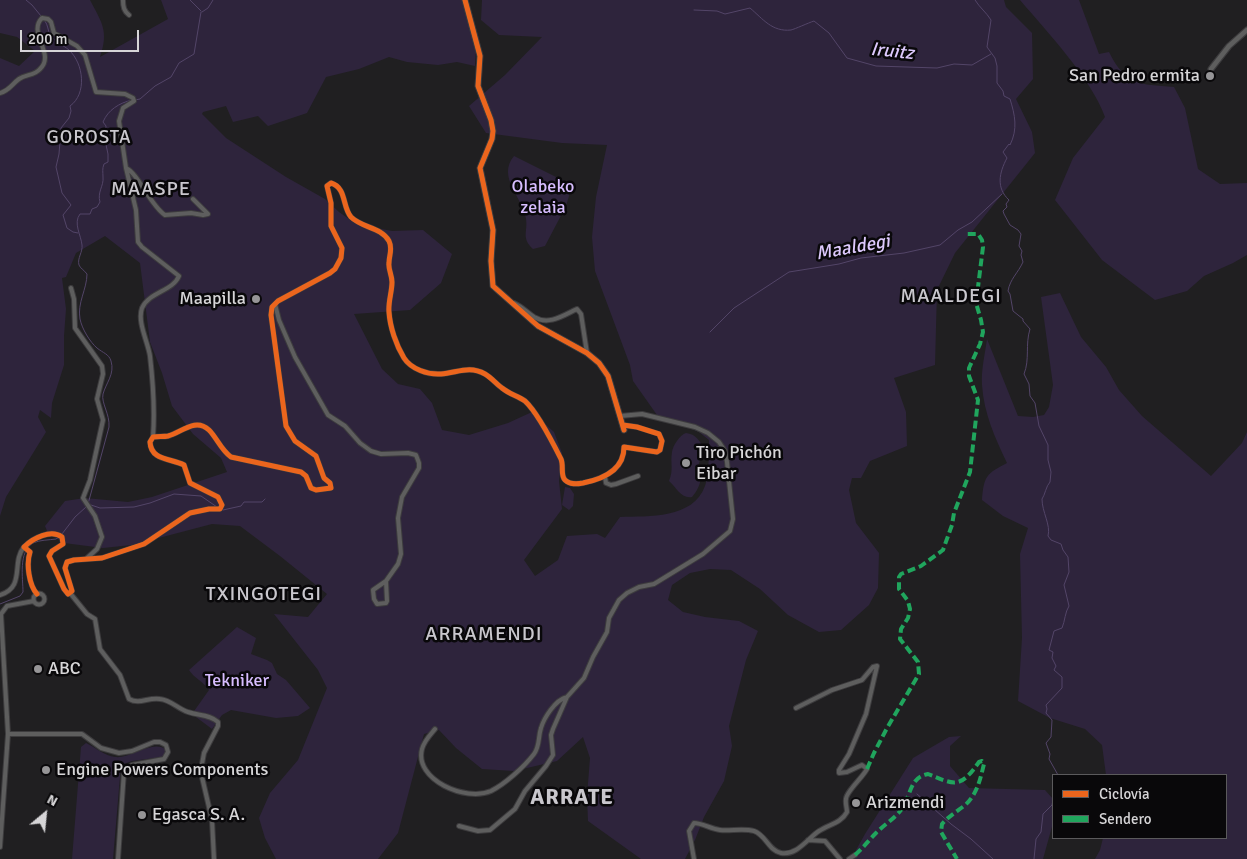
<!DOCTYPE html>
<html>
<head>
<meta charset="utf-8">
<style>
	body { margin:0 }
	#map { position:relative; width:1247px; height:859px; overflow:hidden; background:#201f21; font-family:Signika,sans-serif }
	canvas { display:block }
	.legend { position:absolute; left:1052px; top:774px; width:175px; height:65px; box-sizing:border-box; background:#09080a; border:1px solid #5b5a5c; margin:0; padding:6px 9px; list-style:none; font-size:15px; color:#d6d5d7 }
	.legend li { display:flex; align-items:center; gap:10px; height:25px }
	.legend b { width:25px; border:1px solid #5b5a5c }
	.north { position:absolute; left:20px; top:789px; width:50px; height:50px; -webkit-text-stroke:4px #09080a; paint-order:stroke; rotate:28deg; font-size:14px; font-weight:700; line-height:20px; text-align:center; color:#d6d5d7 }
	.north::after { content:''; display:block; margin:auto; width:18px; height:22px; background:#d6d5d7; clip-path:polygon(50% 0,100% 100%,50% 72%,0 100%) }
	.scale { position:absolute; left:20px; top:30px; width:119px; height:22px; box-sizing:border-box; border:2px solid #d6d5d7; border-top:0; padding-left:6px; font-size:15px; line-height:18px; white-space:nowrap; color:#d6d5d7; -webkit-text-stroke:4px #09080a; paint-order:stroke }
</style>
</head>
<body>
<div id="map">
<canvas width="1247" height="859"></canvas>
<ul class="legend">
<li><b style="height:6px;background:#eb651d"></b>Ciclovía</li>
<li><b style="height:6px;background:#20a55d"></b>Sendero</li>
</ul>
<div class="north">N</div>
<div class="scale">200 m</div>
</div>
<script>
const g = document.querySelector('canvas').getContext('2d');
g.lineJoin = 'round';
function fillPath(path, color) { g.fillStyle = color; g.fill(path, 'evenodd'); }
function trace(path, color, width, dash) { g.strokeStyle = color; g.lineWidth = width; g.lineCap = dash ? 'butt' : 'round'; g.setLineDash(dash || []); g.stroke(path); }
function drawText(font, color, halo, rows, align = 'center') {
  g.font = font + ' Signika,sans-serif'; g.lineWidth = 5; g.setLineDash([]); g.textBaseline = 'middle'; g.strokeStyle = halo; g.fillStyle = color; for (const [text, x, y, turn = 0] of rows) {
    g.save(); g.translate(x, y); g.rotate((+turn || 0) * Math.PI / 180); g.textAlign = isNaN(turn) ? turn : align; if (halo) g.strokeText(text, 0, 0); g.fillText(text, 0, 0); g.restore();
  }
}
fillPath(new Path2D(`
	M0 0H90C102 23 109 31 100 57L168 19 161 0H462L476 49 475 66 457 62 438 65 407 62 389 57 359 69 326 77 307 113 268 126 258 116 233 122 226 106 203 112 202 114 226 138 286 177 325 199 339 212 356 224 392 231 423 230 452 254 441 283 410 310 354 314 382 369 398 384 420 389 432 403 442 430 469 435 508 423 532 412 554 432 562 453 559 481 562 509 524 560 535 576 558 560 567 536 597 534 605 538 620 517C649 516 693 519 705 486 709 476 709 451 709 440L699 432 657 415 633 381 630 365 595 271 592 237 596 197 607 145 562 143 486 133 469 106 505 75 542 37 499 35 481 20 482 0H1004L1006 7 1032 33 1033 79 1016 99 1032 132 1035 153 955 253 937 290 935 365 894 378 906 412 907 446 870 461 861 478H852L849 490 856 523 879 553 878 588 869 605 841 630 819 632 788 615 760 589 731 570 710 569 690 573 672 585 668 600 683 612 705 617 739 621 758 631 746 660 729 726 732 746 724 781 704 817 695 840 685 859H641L588 821 587 796 590 758 583 737 557 761 514 771 482 769 456 748 439 730 424 734 398 833 378 859H276L265 838 259 818 270 793 298 760 327 688 318 670 274 614 308 617 327 594 280 556 240 526 212 524 132 545 103 548 64 543 48 533 45 526 65 501 85 498 128 502 152 497 227 472 221 458 193 434 172 406 162 373 150 342 140 263 105 236 76 253 66 277 62 278 66 309 64 336V365L52 403 51 418 40 410 38 417 46 432 6 497 0 516V58L19 66 35 51 17 37 0 33Z
	M1020 0H1079L1099 54 1109 52C1126 86 1139 84 1174 87L1185 108 1198 169 1220 184 1247 183V255L1233 263 1204 276 1187 291 1155 300 1102 260 1055 200 1073 158 1105 117C1091 78 1047 32 1020 0Z
	M514 156 566 182 572 186 566 206 545 246 533 249C521 238 528 232 526 219 524 199 496 177 514 156Z
	M1060 293 1081 337 1106 367 1119 390 1142 416 1211 476 1242 443 1247 432V859H1095L1100 850 1103 838H1226V775H1106L1102 745 1085 729 1050 718 1018 701 1022 638 1020 554 1028 528 1003 516 982 500C984 476 986 474 1007 463 995 438 984 414 982 385 981 370 985 354 987 339L1018 416 1033 417 1044 415 1049 407 1053 385 1041 297Z
	M686 433C696 434 700 441 704 449L697 469 701 474C701 483 698 490 692 497 681 499 676 487 669 481 674 469 670 464 672 452 673 445 680 435 686 433Z
	M565 487 570 488 574 494 573 506 569 510 562 505Z
	M237 627 256 638 251 654 267 660 272 663 277 674 286 680 310 708 298 716 276 718 231 710 222 715 212 729 192 714 209 690C204 682 194 678 189 670Z
	M961 736 950 746V766L969 788 1045 790 1053 799V823L1043 859H851L865 834 913 758 949 737Z
	M86 743C95 747 105 756 115 757 130 759 152 740 165 749L166 753 162 757 132 761 121 765 113 859H72L81 747Z`), '#2e243c');
trace(new Path2D(`
	M26 0 32 5 41 16
	M190 0 201 11
	M975 0C980 8 986 12 991 20L987 47 995 58 997 66V83L1003 91 1004 96 1010 99C1015 115 1018 129 1010 145L1009 144 1003 152 1007 158C999 173 996 188 1009 200L1006 204 1007 207 1003 211 1004 214 1010 225 1018 230 1021 234 1019 246 1022 251 1021 255 1023 262C1018 273 1010 279 1008 291L1010 294 1013 311 1023 319V321L1030 329C1025 345 1030 359 1024 374L1029 384 1030 396 1035 403 1039 426 1048 445V460L1051 472 1050 482C1046 486 1045 495 1042 499 1042 512 1051 525 1048 536L1051 540 1061 544 1063 550 1068 557 1069 572 1064 585 1069 606C1065 612 1065 621 1062 628L1054 631 1049 650 1053 652 1052 658 1056 666 1054 670 1062 677V688L1046 705 1047 709 1046 713 1052 720 1051 737 1046 743 1050 754 1049 759 1058 775
	M694 10 717 11 725 14 750 8C763 19 772 32 791 30 795 29 808 23 814 21L829 33 847 58 876 66 937 68 954 64 972 65 991 54
	M202 12 208 8 213 0
	M45 21C48 25 48 31 50 35 55 42 63 45 69 50 84 64 87 94 70 106L71 111 69 118 61 128 59 154 56 167 62 193 71 205 63 215 67 228 73 232 78 233
	M132 100C119 103 108 110 103 122L106 126 105 140 108 154V162L104 164C102 169 103 172 103 177 104 186 97 192 100 202L97 207 92 209 90 214H80C73 223 81 235 82 245 83 252 77 258 79 265 80 268 84 270 87 274 87 289 77 303 80 319 82 329 90 342 97 348 103 353 109 354 111 361 115 374 106 383 103 394 101 403 110 414 109 427L88 504 100 508 134 507 150 503 174 494 201 496 217 507
	M135 100 140 99 155 86 171 77 179 63 194 54 201 12
	M710 332 734 308 789 272 839 264 861 258 904 253 940 245 958 230 972 222 1002 194
	M223 510 241 506 244 502H262L265 499
	M62 534 75 517 86 507
	M0 604 20 596 23 592C23 578 18 552 33 543 39 540 49 540 56 539L59 537
	M917 794 951 824 971 839 993 859
	M1034 859 1036 839 1041 832 1043 814 1052 805 1053 800`), '#534568', 1);
const minor = new Path2D(`
	M123 0C123 7 124 11 129 15
	M0 93C9 91 12 84 19 79 26 74 34 76 40 69 56 54 27 33 42 18L48 19 51 22 54 33 77 46 85 55 96 92 125 94 133 98 134 101 123 108 119 121 126 168
	M71 288 74 299 75 328 102 366 103 374 97 399 103 420 90 480 83 498 95 516 102 537 97 549 86 559
	M514 303C521 306 527 312 534 317 549 326 564 315 577 309L581 314 587 353
	M275 304 279 320 295 357 328 415 345 426 360 443 371 451 381 454 408 453 416 455 419 463V468L402 497 398 518 401 554 398 564 386 581 373 590 374 599 377 604 386 603 387 601 386 581
	M153 437C155 410 153 382 150 356 148 342 137 322 142 308 149 292 173 291 179 276L142 247 138 242 136 210 126 168C138 173 150 205 165 215L191 213 203 215 208 214 193 199
	M605 477 606 483 611 485 616 484 638 476
	M70 593 87 614 95 619 100 649 120 675 129 699C140 705 148 697 160 699 171 700 178 709 188 712 199 716 209 714 218 722V726L204 753 202 764V777L212 820 214 859
	M33.5 599a5.5 5.5 0 1 1 11 0a5.5 5.5 0 1 1-11 0Z
	M37 594C29 585 26 564 30 552L24 547C33 538 51 529 62 537L63 544 52 551 49 556 64 589 68 594 72 591 65 568 67 562 74 560 102 558 144 544 190 513 209 509H220L222 505 218 497 190 483 184 465C171 458 151 461 150 442L153 437C158 436 163 437 168 436 181 433 195 417 209 430 217 438 221 450 231 457L301 472 306 476 311 488 316 490 331 488 330 483 324 478 316 456 295 441 286 426 271 315 272 307 278 301 330 273 335 269 341 258 342 248 331 226V203L327 186 331 183C347 188 342 207 351 217 362 228 381 227 389 241 393 249 389 255 389 263 388 269 392 275 392 282 392 292 388 302 389 312 390 327 396 345 404 358 411 369 428 375 441 374 457 373 469 365 485 374 492 378 496 384 502 388 509 394 518 396 525 401 538 413 553 443 561 459 564 466 560 475 565 480 570 485 577 484 583 483 603 479 624 470 624 447L657 452 660 450 662 441 659 434 637 427 623 425
	M0 595C26 587 11 562 24 547
	M435 729C430 735 424 741 422 749 414 780 466 802 491 791 505 784 524 767 534 754 540 746 538 737 541 728 544 718 555 700 567 697L584 678 593 657 607 632 609 618 619 600 627 593 639 587 654 584 703 554 730 531 733 519 727 462 725 451 719 442 708 433 695 427 642 414 620 416
	M8 734H82L101 748 119 753 132 751 154 742H160L166 745 168 752 164 759 132 765 124 771 118 859
	M459 826 478 831 490 830 515 809 525 791 546 766 553 755 551 735 553 729 567 697
	M808 840 825 841 840 859
	M0 847 8 734 1 614 7 606 34 601
	M694 859 689 831 694 823C702 823 711 829 720 830 731 831 744 828 754 831 766 835 769 851 781 853 797 856 808 838 819 831 830 824 841 823 847 812 847 808 845 803 846 799 846 792 863 777 867 769L862 765 847 772 839 773V770L849 754 866 714 877 666 873 667 862 680 832 690 796 708
	M849 859 855 855`);
const tertiary = new Path2D(`
	M465 0 480 56 478 86 491 120 493 131 492 139 480 168 493 230 491 261 493 286 538 326 587 353 599 363 608 376 624 430
	M1211 69 1229 46 1247 30`);
trace(minor, '#3d3c3e', 6);
trace(tertiary, '#3d3c3e', 7);
trace(minor, '#5e5e5e', 4);
trace(tertiary, '#5e5e5e', 4.5);
trace(new Path2D(`
	M867 769 874 753 887 728 919 674 918 662 900 639 901 629 908 618 910 609 908 601 899 589V577L901 574 921 566 943 550 952 525 954 513 970 472 978 400 969 376V368L980 344 983 332 981 320 976 303 983 247 982 240 978 234H967
	M855 855C863 848 869 840 876 833 885 824 897 817 904 806 911 792 911 777 928 774 955 785 960 789 979 762L982 761 984 764C980 780 977 795 964 806 956 812 948 817 942 824L941 832 957 859`), '#20a55d', 4, [8, 4]);
trace(new Path2D(`
	M465 0 480 56 478 86 491 120 493 131 492 139 480 168 493 230 491 261 493 286 538 326 587 353 599 363 608 376 624 430
	M37 594C29 585 26 564 30 552L24 547C33 538 51 529 62 537L63 544 52 551 49 556 64 589 68 594 72 591 65 568 67 562 74 560 102 558 144 544 190 513 209 509H220L222 505 218 497 190 483 184 465C171 458 151 461 150 442L153 437C158 436 163 437 168 436 181 433 195 417 209 430 217 438 221 450 231 457L301 472 306 476 311 488 316 490 331 488 330 483 324 478 316 456 295 441 286 426 271 315 272 307 278 301 330 273 335 269 341 258 342 248 331 226V203L327 186 331 183C347 188 342 207 351 217 362 228 381 227 389 241 393 249 389 255 389 263 388 269 392 275 392 282 392 292 388 302 389 312 390 327 396 345 404 358 411 369 428 375 441 374 457 373 469 365 485 374 492 378 496 384 502 388 509 394 518 396 525 401 538 413 553 443 561 459 564 466 560 475 565 480 570 485 577 484 583 483 603 479 624 470 624 447L657 452 660 450 662 441 659 434 637 427 623 425`), '#eb651d', 5);
for (const [x, y, r, color] of [
	[1210,76,5,"#969597"],
	[256,299,5,"#969597"],
	[686,463,5,"#969597"],
	[38,669,5,"#969597"],
	[46,770,5,"#969597"],
	[856,803,5,"#969597"],
	[142,815,5,"#969597"]
]) { const dot = new Path2D(); dot.arc(x, y, r, 0, 2 * Math.PI); g.fillStyle = color; g.fill(dot); trace(dot, '#09080a', 2); }
drawText('18px', '#d6d5d7', '#09080a', [
	["San Pedro ermita",1200,76,"right"],
	["Maapilla",246,299,"right"],
	["Tiro Pichón",696,453],
	["Eibar",696,474],
	["ABC",48,669],
	["Engine Powers Components",56,770],
	["Arizmendi",866,803],
	["Egasca S. A.",152,815]
], 'left');
drawText('18px', '#d7bdff', '#09080a', [
	["Olabeko",543,187],
	["zelaia",543,208],
	["Tekniker",237,681]
]);
drawText('italic 19px', '#ddc9fd', '#09080a', [
	["Iruitz",892,52,6],
	["Maaldegi",853,248,-10]
]);
g.letterSpacing = '1px';
drawText('19px', '#c9c7cd', '#09080a', [
	["GOROSTA",89,138]
]);
g.letterSpacing = '0px';
g.letterSpacing = '1px';
drawText('20px', '#c9c7cd', '#09080a', [
	["MAASPE",151,190],
	["MAALDEGI",951,297],
	["TXINGOTEGI",264,595],
	["ARRAMENDI",484,635]
]);
g.letterSpacing = '0px';
g.letterSpacing = '1px';
drawText('bold 22px', '#c9c7cd', '#09080a', [
	["ARRATE",572,798]
]);
g.letterSpacing = '0px';
</script>
</body>
</html>
